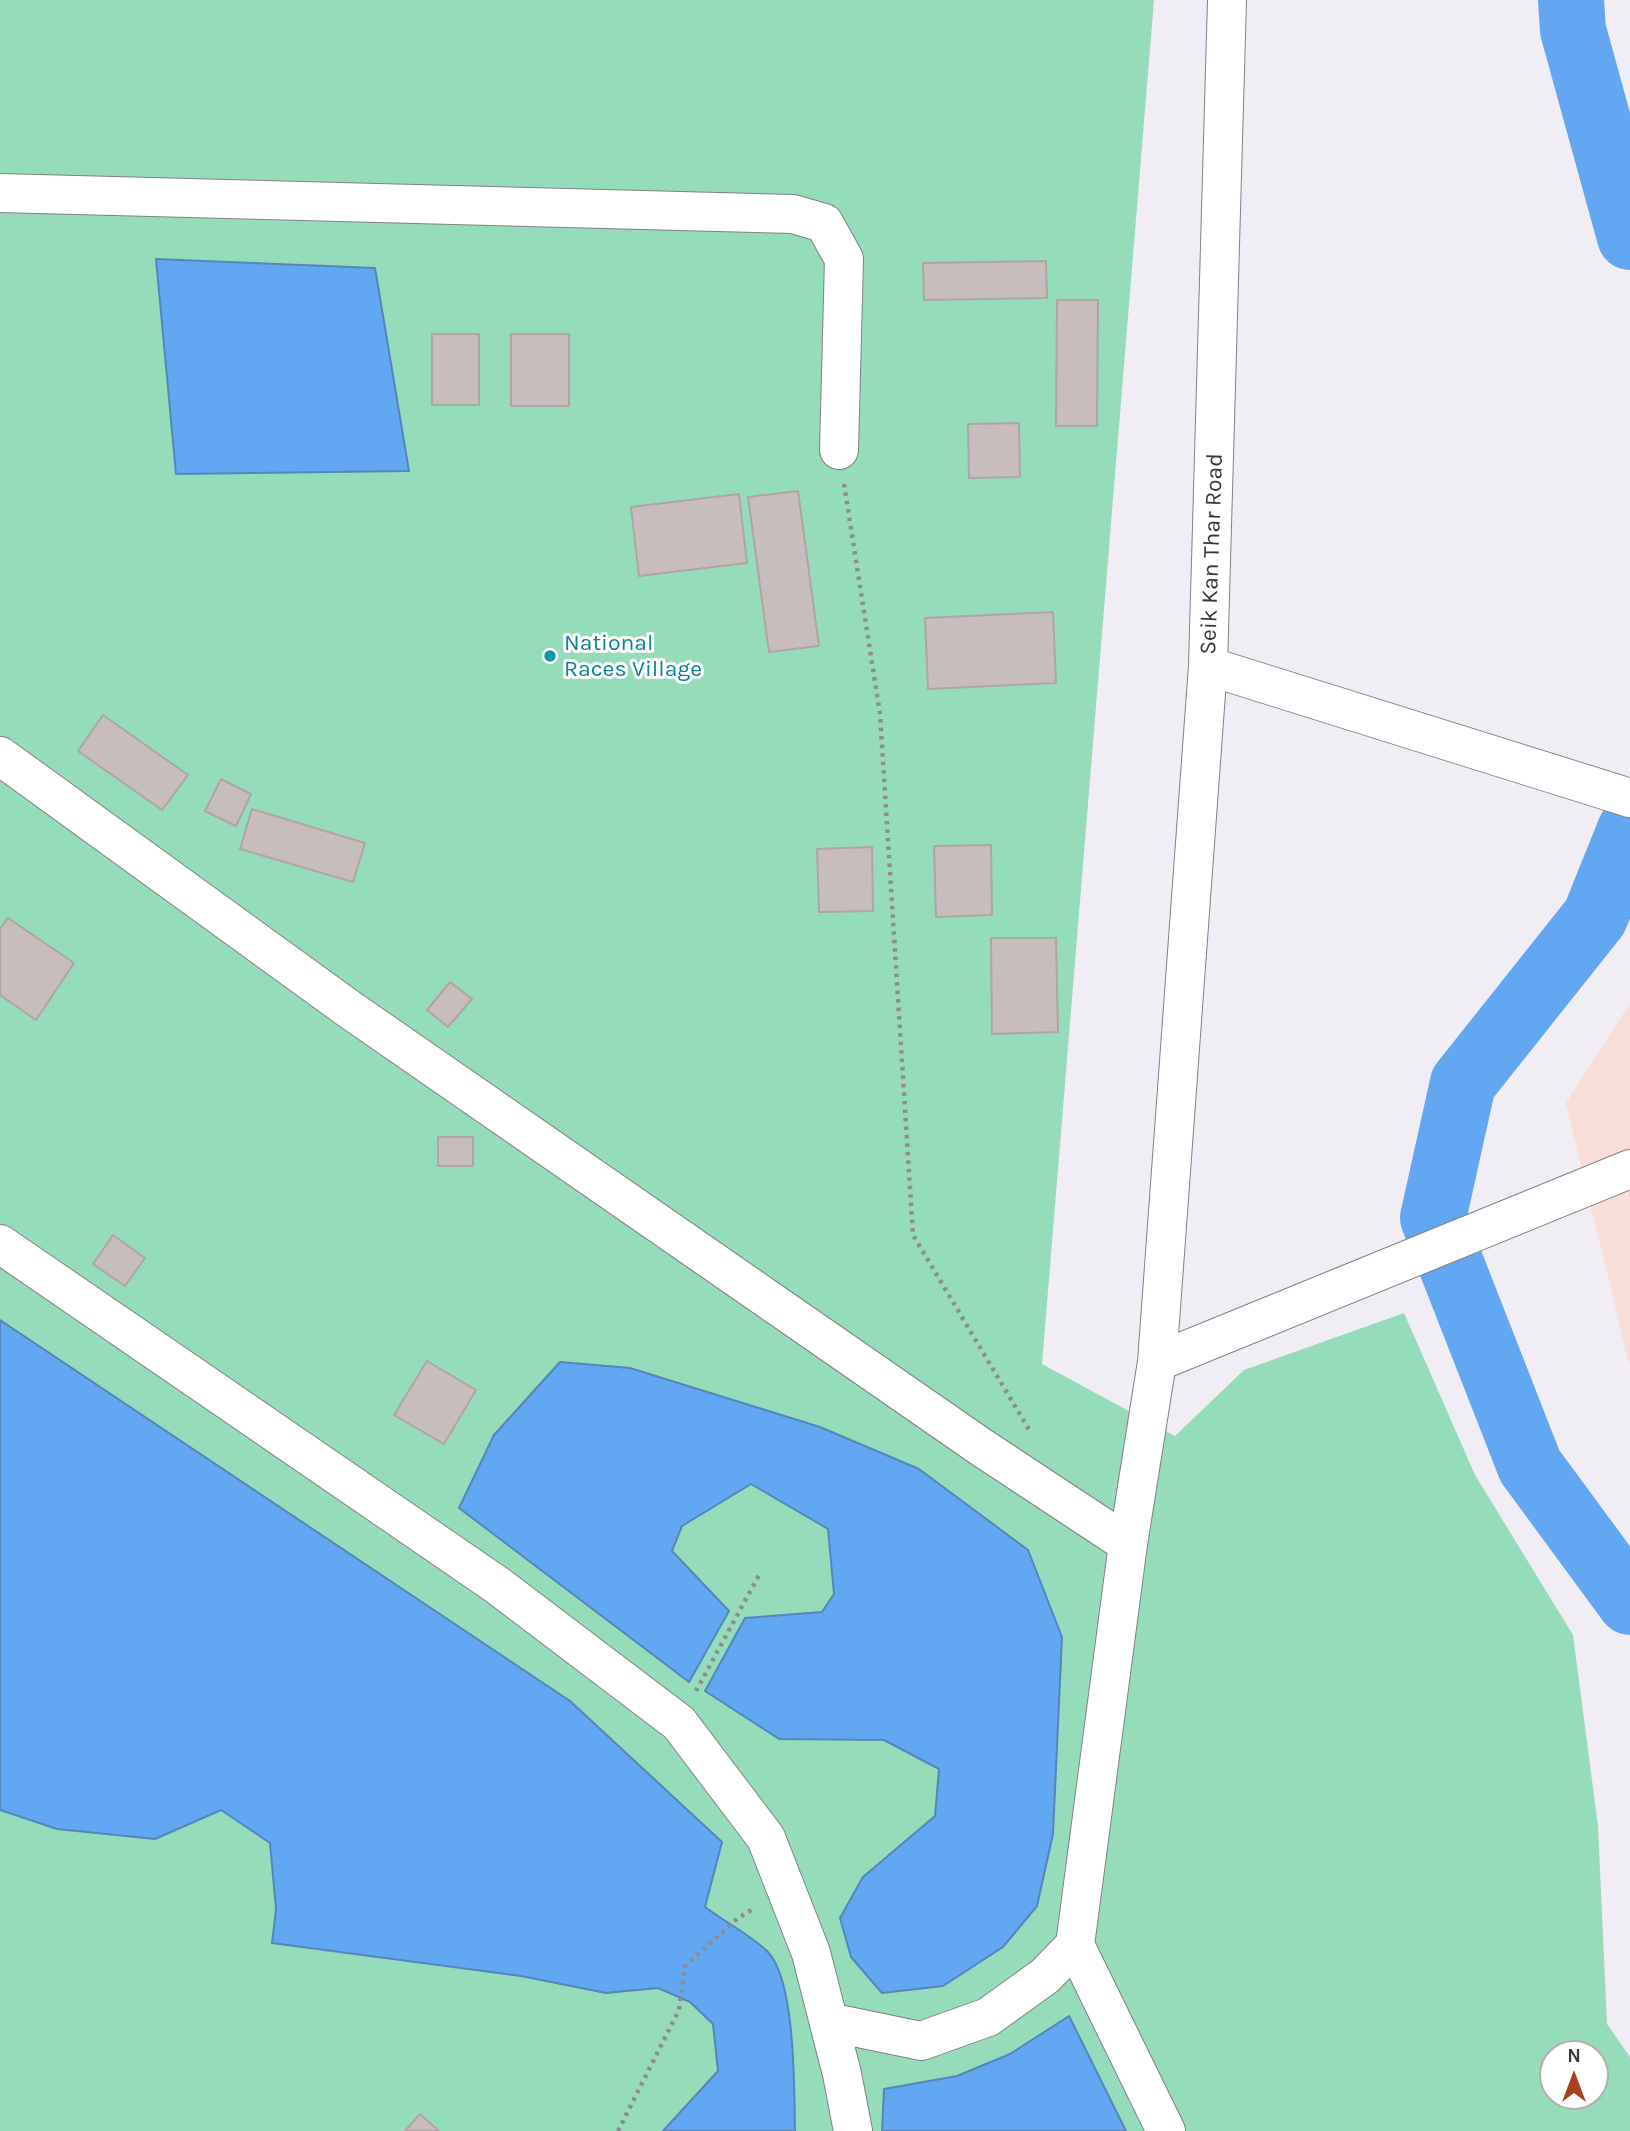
<!DOCTYPE html>
<html>
<head>
<meta charset="utf-8">
<style>
	body { margin:0 }
	#map { position:relative; width:1630px; height:2131px; overflow:hidden; background:#f1edf4; font-family:Karla,sans-serif }
	canvas { display:block }
	.north { position:absolute; left:1539px; top:2040px; width:70px; height:70px; box-sizing:border-box; background:#fff; border:2px solid #afafb0; border-radius:50%; rotate:0deg; font-size:19px; font-weight:700; line-height:28px; text-align:center; color:#383739 }
	.north::after { content:''; display:block; margin:auto; width:24px; height:32px; background:#aa4220; clip-path:polygon(50% 0,100% 100%,50% 72%,0 100%) }
</style>
</head>
<body>
<div id="map">
<canvas width="1630" height="2131"></canvas>
<div class="north">N</div>
</div>
<script>
const g = document.querySelector('canvas').getContext('2d');
g.lineJoin = 'round';
function fillPath(path, color) { g.fillStyle = color; g.fill(path, 'evenodd'); }
function trace(path, color, width, dash) { g.strokeStyle = color; g.lineWidth = width; g.lineCap = dash ? 'butt' : 'round'; g.setLineDash(dash || []); g.stroke(path); }
function drawText(font, color, halo, rows, align = 'center') {
  g.font = font + ' Karla,sans-serif'; g.lineWidth = 6; g.setLineDash([]); g.textBaseline = 'middle'; g.strokeStyle = halo; g.fillStyle = color; for (const [text, x, y, turn = 0] of rows) {
    g.save(); g.translate(x, y); g.rotate((+turn || 0) * Math.PI / 180); g.textAlign = isNaN(turn) ? turn : align; if (halo) g.strokeText(text, 0, 0); g.fillText(text, 0, 0); g.restore();
  }
}
fillPath(new Path2D(`
	M1630 1003V1368L1566 1103Z`), '#f8ded8');
fillPath(new Path2D(`
	M0 0H1154L1042 1364 1175 1436 1244 1370 1404 1313 1475 1475 1573 1635 1598 1826 1607 2024 1630 2057V2131H0ZM1553 2054H1595V2096H1553Z`), '#95ddba');
const water = new Path2D(`
	M156 259 375 268 409 471 176 474Z
	M0 1320 570 1701 722 1842 705 1907C725 1922 749 1934 767 1951 796 1979 794 2091 795 2131H663L718 2071 713 2024 690 2002 658 1988 606 1993 521 1976 272 1943 276 1909 270 1843 221 1810 155 1839 57 1829 0 1810Z
	M560 1362 630 1368 820 1427 919 1469 1028 1550 1062 1637 1053 1834 1037 1906 1003 1947 943 1986 882 1993 851 1957 840 1918 863 1877 935 1816 939 1769 884 1740 779 1739 705 1691 745 1618 822 1612 834 1594 828 1529 751 1484 682 1526 672 1551 729 1611 689 1682 459 1508 494 1435Z
	M1069 2016 1126 2131H882L884 2089 957 2076 1010 2054Z`);
fillPath(water, '#62a7f1');
trace(water, '#5585ba', 2);
trace(new Path2D(`
	M1571 0 1573 30 1630 237
	M1630 830 1595 917 1463 1083 1433 1218 1530 1466 1630 1602`), '#62a7f1', 66);
const building = new Path2D(`
	M1046 261 1047 298 924 300 923 263Z
	M1057 300H1098L1097 426H1056Z
	M432 334H479V405H432Z
	M511 334H569V406H511Z
	M1019 423 1020 477 969 478 968 424Z
	M798 491 819 646 769 652 748 497Z
	M739 494 747 563 639 576 631 507Z
	M1053 612 1056 683 928 689 925 618Z
	M103 715 188 775 162 810 78 751Z
	M221 779 251 794 236 826 205 811Z
	M252 809 365 843 353 882 240 849Z
	M991 845 992 915 936 917 934 846Z
	M872 847 873 911 819 912 817 849Z
	M8 918 74 963 36 1020 0 995V929Z
	M991 938H1056L1058 1032 992 1034Z
	M450 982 472 999 448 1027 427 1010Z
	M438 1137H473V1166H438Z
	M113 1235 145 1258 125 1286 93 1264Z
	M427 1361 476 1390 444 1444 394 1415Z
	M420 2114 439 2131H405Z`);
fillPath(building, '#c6bdbc');
trace(building, '#aea5a4', 2);
const minor = new Path2D(`
	M1227 0 1208 666 1630 798
	M0 193 793 214 824 223 844 259 839 450
	M0 756 349 1009 981 1447 1128 1544 1075 1945 1166 2131
	M0 1244 497 1585 679 1723 766 1838 811 1953 842 2074 853 2131
	M1157 1362 1630 1169
	M1128 1544 1157 1362 1208 666
	M829 2022 921 2041 988 2017 1045 1976 1075 1945`);
trace(minor, '#827f85', 40);
trace(new Path2D(`
	M844 484 880 714 913 1235 1031 1433
	M696 1691 759 1575
	M618 2131 679 2010 685 1966 738 1918 753 1909`), '#8e8c90', 4.5, [3.5, 5]);
trace(minor, '#fff', 38);
for (const [x, y, r, color] of [
	[550,656,7,"#0f9aa8"]
]) { const dot = new Path2D(); dot.arc(x, y, r, 0, 2 * Math.PI); g.fillStyle = color; g.fill(dot); trace(dot, '#fff', 2.5); }
drawText('23px', '#383739', '#fff', [
	["Seik Kan Thar Road",1212,554,-88]
]);
drawText('23px', '#0d838f', '#fff', [
	["National",564,643],
	["Races Village",564,669]
], 'left');
</script>
</body>
</html>
